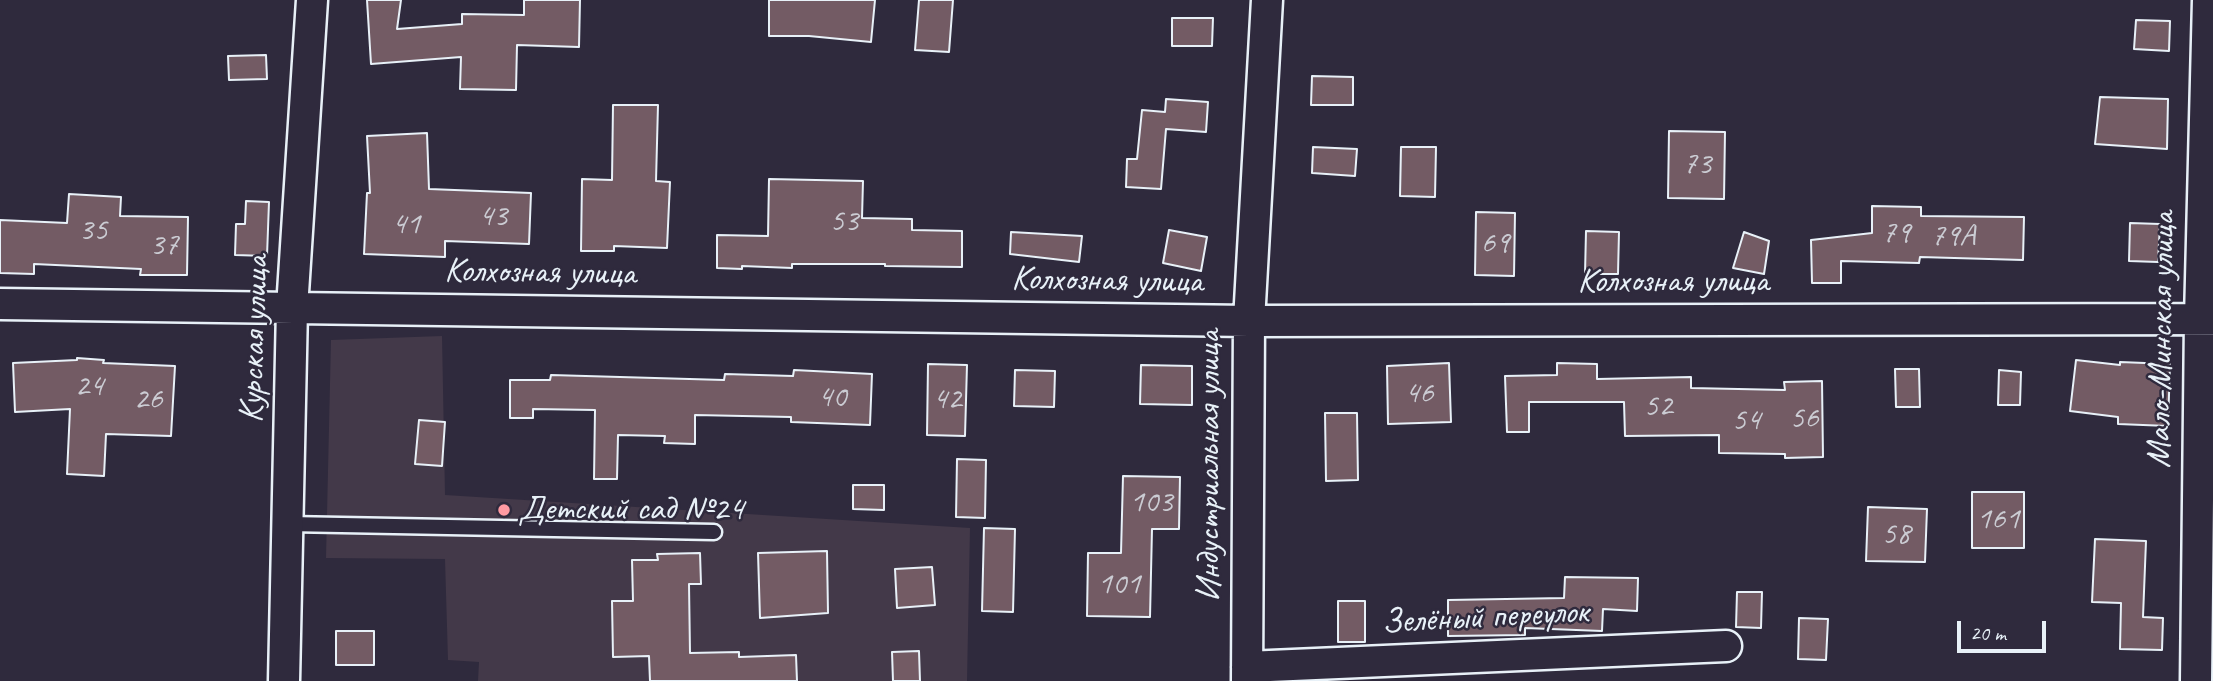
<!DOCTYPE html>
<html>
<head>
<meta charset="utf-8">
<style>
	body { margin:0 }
	#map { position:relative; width:2213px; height:681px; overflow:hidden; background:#2f2a3d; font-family:Caveat,sans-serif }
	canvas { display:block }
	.scale { position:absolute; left:1957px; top:621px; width:89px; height:32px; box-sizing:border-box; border:4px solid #e8f1f8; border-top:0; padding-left:9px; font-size:21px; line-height:24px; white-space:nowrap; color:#e8f1f8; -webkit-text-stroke:5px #2f2a3d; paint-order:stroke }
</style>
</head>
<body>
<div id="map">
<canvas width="2213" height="681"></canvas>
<div class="scale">20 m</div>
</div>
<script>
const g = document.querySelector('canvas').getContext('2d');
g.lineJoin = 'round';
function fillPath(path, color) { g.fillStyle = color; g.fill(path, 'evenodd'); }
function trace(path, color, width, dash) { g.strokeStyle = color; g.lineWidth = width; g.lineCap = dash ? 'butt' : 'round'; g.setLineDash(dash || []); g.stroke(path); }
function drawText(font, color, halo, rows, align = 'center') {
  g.font = font + ' Caveat,sans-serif'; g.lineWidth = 5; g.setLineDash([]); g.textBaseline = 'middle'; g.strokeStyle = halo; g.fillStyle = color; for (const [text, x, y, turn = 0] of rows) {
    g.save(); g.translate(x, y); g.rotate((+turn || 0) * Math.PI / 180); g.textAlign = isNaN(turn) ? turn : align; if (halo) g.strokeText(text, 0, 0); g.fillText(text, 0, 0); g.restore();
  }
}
fillPath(new Path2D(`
	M442 336 445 495 970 528 967 681H478L479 662 448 660 445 559 326 558 331 340Z`), '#433949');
const building = new Path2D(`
	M367 0H401L397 29 462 24V14L524 15V0H580L579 47 517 45 516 90 460 89 461 57 371 64Z
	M769 0H875L871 42 809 36H769Z
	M919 0H953L949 52 915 50Z
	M1172 18H1213L1212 46H1172Z
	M2136 20 2170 21 2169 51 2134 49Z
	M266 55 267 79 229 80 228 56Z
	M1312 76 1353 77V105H1311Z
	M2100 97 2168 99 2167 149 2095 144Z
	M1166 99 1208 102 1206 132 1166 129 1161 189 1126 187 1127 159H1137L1142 110 1165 112Z
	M613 105H658L656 181 670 182 667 248 614 246V251H581L582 179 612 180Z
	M1669 131 1725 132 1724 199 1668 198Z
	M427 133 429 189 531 193 529 244 445 241V257L364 254 367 193H370L367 136Z
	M1313 147 1357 149 1355 176 1312 173Z
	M1401 147H1436L1435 197 1400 196Z
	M769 179 863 181 862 218 912 219V230L962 231V267L885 266V264H792V268L742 266V269L717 268V235L768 236Z
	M69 194 121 197 120 216 188 217 187 275H140L141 269 34 264V274L0 273V220L67 223Z
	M246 201 269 202 267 256 235 255 236 224H245Z
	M1872 206 1921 207V216L2024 217 2023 260 1920 257 1919 263 1841 261V283H1812L1811 240 1872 233Z
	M1476 212 1515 213 1514 276 1475 275Z
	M2130 223 2160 224 2158 262 2129 261Z
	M1169 230 1207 237 1201 271 1163 263Z
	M1586 231 1619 232 1618 274H1585Z
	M1011 232 1082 236 1079 262 1010 254Z
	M1744 232 1769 241 1764 274 1733 268Z
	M77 358 104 360 103 363 175 366 171 436 106 434 104 476 67 474 70 409 15 412 13 363 77 360Z
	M2076 360 2120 365V362L2170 364 2168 426 2118 424V417L2070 411Z
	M1449 363 1451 422 1388 424 1387 366Z
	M1557 363 1597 364V379L1691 377V388L1785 390 1784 382 1822 381 1823 457 1785 458V454L1719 453V435L1625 436 1624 402H1529V432H1507L1505 376 1557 375Z
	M928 364 967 365 965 436 927 435Z
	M1141 365 1192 366V405L1140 404Z
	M1895 369H1919L1920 407H1896Z
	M794 370 872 374 870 425 791 422V417L695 415V444L664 443 665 436 618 435 617 479H594L595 410 533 409V418H510V380H550L551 375 724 380 725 374 793 376Z
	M1015 370 1055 371 1054 407 1014 406Z
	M1999 370 2021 372 2020 405H1998Z
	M1325 413H1357L1358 480 1326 481Z
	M419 420 445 422 442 466 415 464Z
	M957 459 986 460 985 518 956 517Z
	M1123 476 1180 477 1179 529H1152L1150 617 1087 616 1088 553H1121Z
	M853 485H884V510L853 509Z
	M1972 492H2024V548H1972Z
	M1868 507 1927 509 1925 562 1866 561Z
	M984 528 1015 529 1013 612 982 611Z
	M2095 539 2146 541 2143 617 2163 618 2162 650 2120 649 2121 603 2092 602Z
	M827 551 828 613 760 618 758 553Z
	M700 553 701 584H689L690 653 739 652V657L796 655 797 681H650L649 656 613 657 612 601H633L632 560H658L657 554Z
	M932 567 935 605 897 608 895 569Z
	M1565 577 1638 578 1637 611 1603 609 1602 631 1525 628V635L1448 636V600L1564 598Z
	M1737 592H1762L1761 628 1736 627Z
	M1338 601H1365V642H1338Z
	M1799 618 1828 619 1826 660 1798 659Z
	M336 631H374V665H336Z
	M919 651 920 681H893L892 652Z`);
fillPath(building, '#735b64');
trace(building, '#e8f1f8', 2);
const lane = new Path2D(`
	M288 524 714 532`);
const street = new Path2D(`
	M0 304 1249 321 2213 319
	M1247 667 1726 646
	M284 681 292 308 312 0
	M1247 681 1249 321 1267 0
	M2196 681 2200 319 2208 0`);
trace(lane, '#e8f1f8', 19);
trace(street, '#e8f1f8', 35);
trace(lane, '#2f2a3d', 14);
trace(street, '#2f2a3d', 30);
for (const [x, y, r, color] of [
	[504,510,7,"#ff9aa2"]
]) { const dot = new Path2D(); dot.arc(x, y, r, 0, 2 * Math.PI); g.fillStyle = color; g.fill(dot); trace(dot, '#2f2a3d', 2.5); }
drawText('32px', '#cbccd3', null, [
	["73",1697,165],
	["43",493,217],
	["53",844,222],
	["41",406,225],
	["35",93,231],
	["79",1896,234],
	["79А",1953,237],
	["69",1495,244],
	["37",164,246],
	["24",89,387],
	["46",1419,394],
	["40",832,398],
	["26",148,400],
	["42",947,400],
	["52",1658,407],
	["56",1804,419],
	["54",1746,421],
	["103",1151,503],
	["161",1998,520],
	["58",1896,535],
	["101",1119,585]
]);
drawText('35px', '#e8f1f8', '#2f2a3d', [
	["Колхозная улица",540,273,1],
	["Колхозная улица",1107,281,1],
	["Колхозная улица",1673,282],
	["Курская улица",255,339,-88],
	["Мало-Минская улица",2162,340,-89],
	["Индустриальная улица",1210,466,-90],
	["Зелёный переулок",1485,618,-3]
]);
drawText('35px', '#e8f1f8', '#2f2a3d', [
	["Детский сад №24",518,510]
], 'left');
</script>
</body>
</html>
